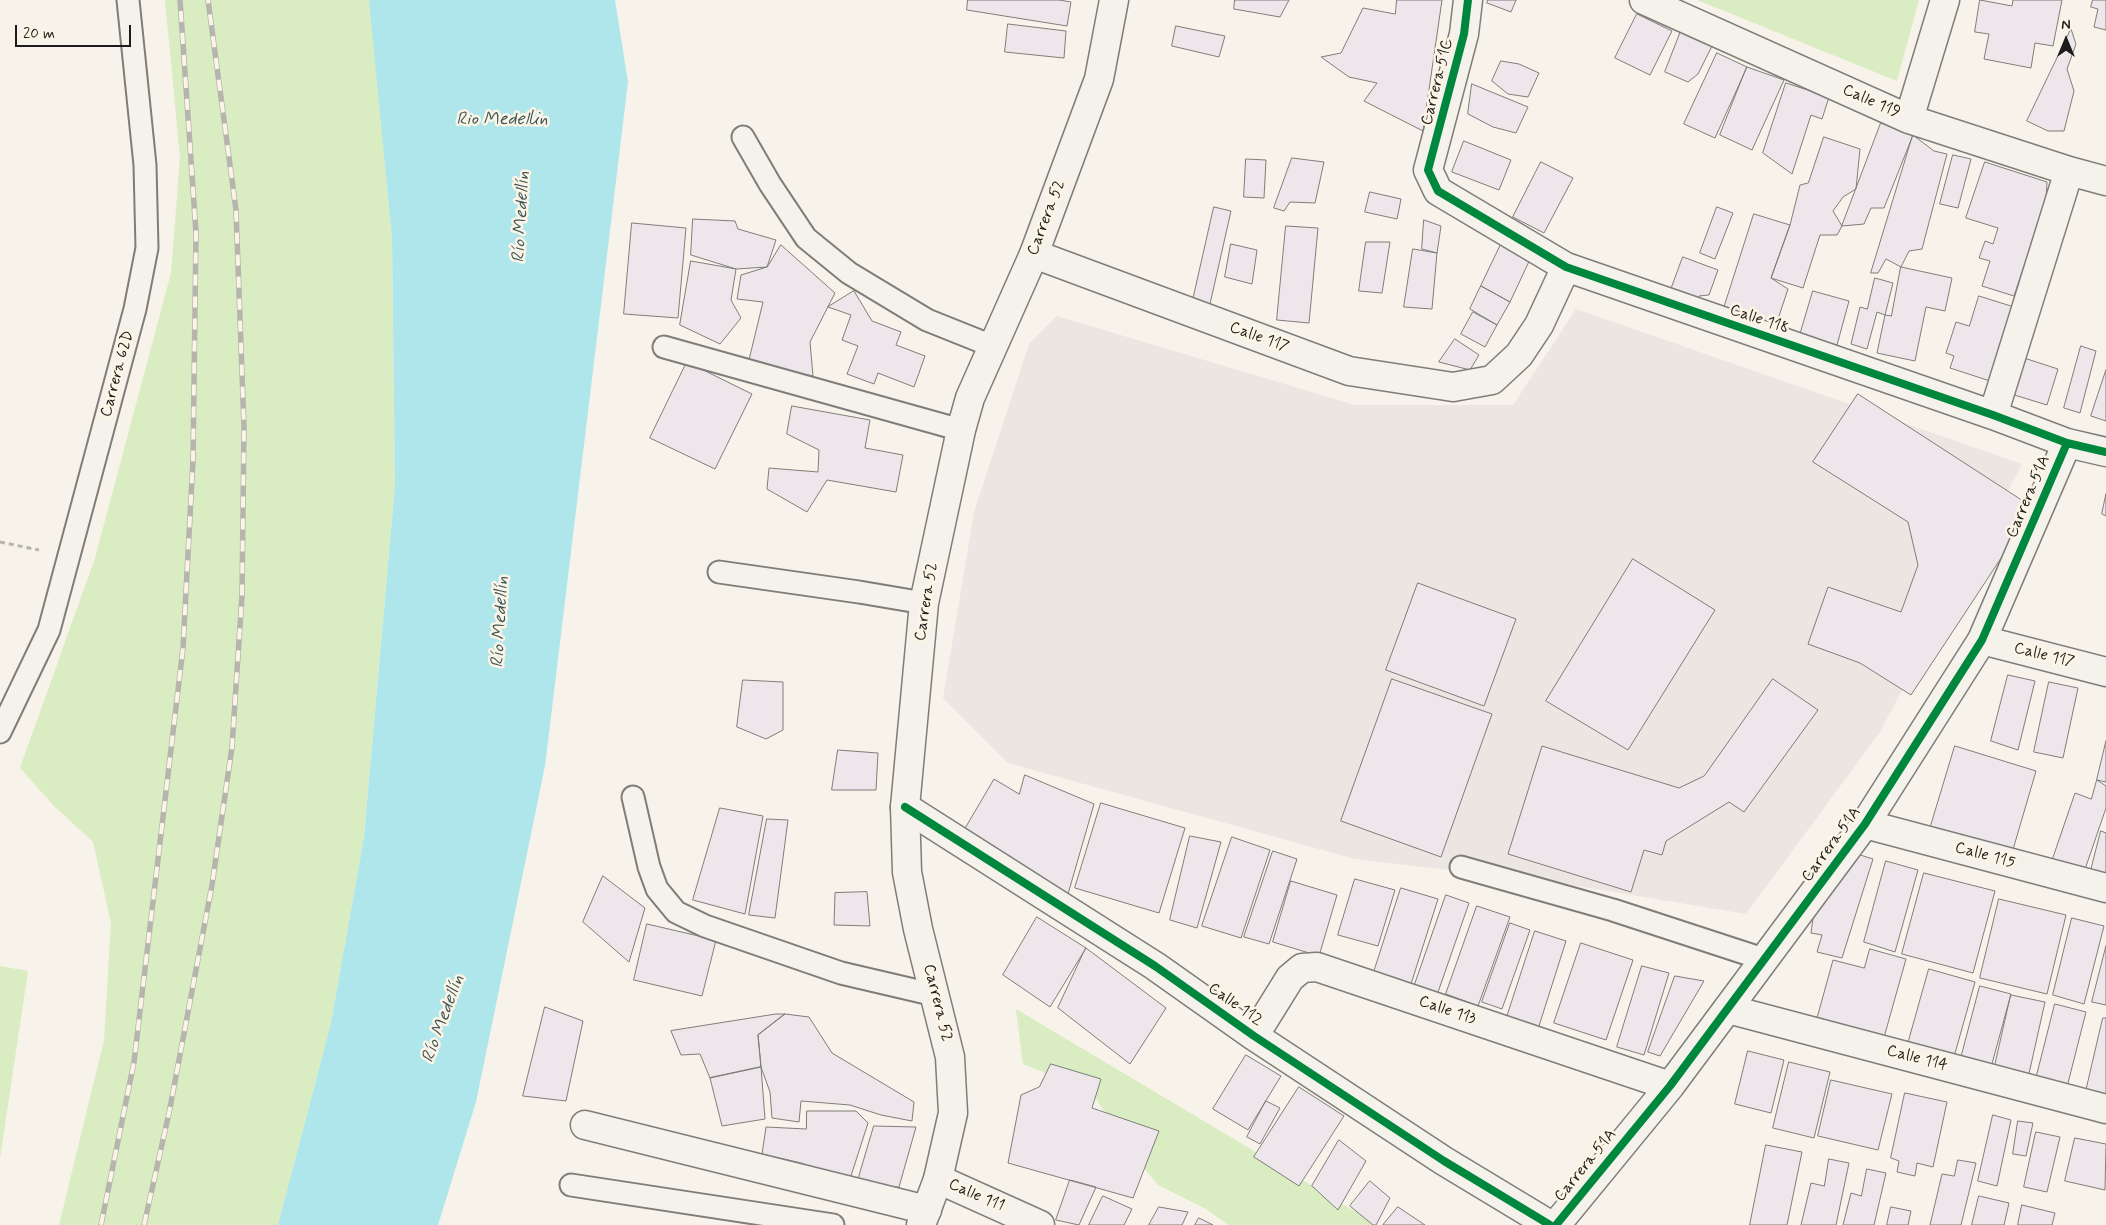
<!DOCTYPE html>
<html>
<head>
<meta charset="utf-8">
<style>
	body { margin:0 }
	#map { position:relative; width:2106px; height:1225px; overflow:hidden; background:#f7f3ea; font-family:Mynerve,sans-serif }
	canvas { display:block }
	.north { position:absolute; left:2041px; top:15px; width:50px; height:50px; -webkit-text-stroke:4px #fcf5e5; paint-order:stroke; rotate:0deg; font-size:14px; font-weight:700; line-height:20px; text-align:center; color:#1c1c1c }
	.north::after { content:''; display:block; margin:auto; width:18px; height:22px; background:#1c1c1c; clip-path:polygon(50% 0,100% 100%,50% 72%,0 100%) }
	.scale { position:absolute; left:15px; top:25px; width:116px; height:22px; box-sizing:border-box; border:2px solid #1c1c1c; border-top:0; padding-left:6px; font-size:15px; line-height:18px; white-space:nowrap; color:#1c1c1c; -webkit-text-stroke:4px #fcf5e5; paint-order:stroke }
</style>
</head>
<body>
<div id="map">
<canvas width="2106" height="1225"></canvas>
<div class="north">N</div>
<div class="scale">20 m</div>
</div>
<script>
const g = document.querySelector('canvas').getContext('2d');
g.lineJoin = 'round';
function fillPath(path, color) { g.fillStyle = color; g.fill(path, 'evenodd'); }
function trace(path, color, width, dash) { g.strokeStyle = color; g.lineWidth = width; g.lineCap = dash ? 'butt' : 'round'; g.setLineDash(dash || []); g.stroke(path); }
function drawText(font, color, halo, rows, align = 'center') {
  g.font = font + ' Mynerve,sans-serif'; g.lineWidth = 5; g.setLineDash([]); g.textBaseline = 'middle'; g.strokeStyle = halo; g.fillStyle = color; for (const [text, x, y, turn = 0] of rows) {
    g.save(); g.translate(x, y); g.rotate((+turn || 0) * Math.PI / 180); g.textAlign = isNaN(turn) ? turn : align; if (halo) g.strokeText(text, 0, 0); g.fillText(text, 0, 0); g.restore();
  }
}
fillPath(new Path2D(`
	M1576 309 2022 464 1880 732 1746 914 1559 883 1355 859 1008 763 943 698 974 512 1029 344 1057 316 1355 405H1513Z`), '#ece6e3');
fillPath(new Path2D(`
	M165 0H369L371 8 392 238 395 485 364 837 331 1023 278 1225H59L104 1040 111 923 93 842 54 806 20 768 95 558 171 273 180 157Z
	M1697 0H1919L1897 81Z
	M0 966 28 971 0 1158Z
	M1016 1009 1378 1225H1228L1206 1209 1158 1185 1126 1147 1092 1092 1023 1064Z`), '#daecc2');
fillPath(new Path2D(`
	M369 0H615L628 82 545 766 476 1102 438 1225H278L331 1023 364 837 395 485 392 238Z`), '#aee6eb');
const building = new Path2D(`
	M968 0H1059L1071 2 1067 26 967 10Z
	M1235 0H1289L1280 17 1234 9Z
	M1397 0H1442L1423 131 1364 101 1377 83 1349 77 1321 57 1341 53 1363 8 1395 14Z
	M1488 0H1516L1511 12 1487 3Z
	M1980 0 2012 6 2013 0H2062L2053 46 2035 43 2031 68 1984 59 1989 34 1975 32Z
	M2093 0H2106V30L2094 27 2098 9 2091 7Z
	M1637 14 1672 31 1650 75 1615 58Z
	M1008 24 1066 31 1064 58 1005 52Z
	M1176 26 1225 36 1219 57 1172 46Z
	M2071 29 2076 44 2067 69 2074 91 2064 131H2048L2027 121Z
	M1681 31 1712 46 1698 74 1688 82 1665 72Z
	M1717 53 1747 67 1715 138 1684 124Z
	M1501 61 1519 64 1539 73 1528 97 1508 94 1492 81Z
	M1747 67 1784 80 1752 150 1720 135Z
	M1786 83 1829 97 1822 119 1811 115 1792 174 1763 153Z
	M1472 84 1528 107 1516 133 1493 127 1468 114Z
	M1881 123 1913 135 1884 208H1871L1864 224 1842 226Z
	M1913 135 1934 151 1947 154 1922 249 1909 251 1901 267 1886 259 1878 273H1871Z
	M1824 137 1860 149 1856 189 1843 197 1833 211 1842 226 1837 235H1820L1803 288 1771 278 1790 225 1800 185 1808 183Z
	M1464 141 1511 160 1499 190 1452 172Z
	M1953 155 1971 159 1958 208 1940 204Z
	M1292 158 1324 162 1315 203 1290 202 1284 211 1274 208Z
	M1246 159 1266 160 1264 198 1244 197Z
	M1541 162 1573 178 1544 233 1513 217Z
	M1985 162 2047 182 2046 200 2014 296 1982 286 1990 261 1979 258 1985 241 1993 244 1998 228 1966 218Z
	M1370 192 1401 199 1397 219 1365 212Z
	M1214 207 1231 211 1210 304 1193 300Z
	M1717 207 1733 213 1715 259 1700 253Z
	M1754 214 1790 225 1771 278 1788 289 1776 325 1724 308Z
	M693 219 735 221 738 229 776 240 767 267 736 269 691 255Z
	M1424 220 1441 226 1437 253 1422 249Z
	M632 223 686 228 678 318 624 314Z
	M1286 226 1318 228 1309 323 1277 320Z
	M1504 238 1533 253 1510 302 1481 286Z
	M1366 242H1390L1382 293 1359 291Z
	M1231 244 1257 250 1252 284 1225 277Z
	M781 245 835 293 810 342 813 376 748 364 763 302 737 299 741 275 767 267Z
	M1413 249 1437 253 1432 309 1404 307Z
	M1683 257 1718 270 1709 295 1699 296 1697 305 1669 295Z
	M691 261 736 269 731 300 741 318 720 344 680 325Z
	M1901 267 1952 278 1945 311 1926 307 1915 361 1877 353 1885 315 1891 316Z
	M1875 278 1893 283 1885 315 1877 312 1867 349 1851 344 1860 307 1867 309Z
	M1481 286 1510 302 1497 325 1470 309Z
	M854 291 872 321 901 332 896 345 925 356 914 387 878 373 874 384 847 374 858 346 842 340 851 315 828 307Z
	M1813 291 1849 301 1837 345 1800 335Z
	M1979 296 2014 307 1990 381 1950 368 1954 356 1946 353 1956 322 1969 326Z
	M1473 312 1497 325 1485 347 1461 334Z
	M1455 339 1479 355 1470 370 1439 362Z
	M2081 346 2096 351 2080 413 2064 408Z
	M2024 358 2058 369 2047 405 2011 394Z
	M687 362 752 394 715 469 650 438Z
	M2106 370V421L2091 416Z
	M1858 394 2034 508 1911 695 1860 663 1808 644 1828 587 1901 612 1918 565 1908 522 1813 462Z
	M792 406 870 420 865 448 903 455 896 492 827 480 807 512 767 489 769 468 818 472 819 450 787 434Z
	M2106 494V516L2102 514Z
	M1633 559 1715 610 1628 750 1546 701Z
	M1418 583 1516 619 1484 706 1386 670Z
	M2008 675 2035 681 2018 750 1991 741Z
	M1392 679 1492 714 1441 857 1341 821Z
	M1773 679 1818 710 1744 812 1729 802 1666 841 1662 855 1644 850 1631 892 1508 854 1542 746 1679 788 1704 776Z
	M743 680 783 682V730L766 739 737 727Z
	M2049 682 2078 688 2063 758 2034 752Z
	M2106 741V782L2097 780Z
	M1955 746 2036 771 2012 853 1930 829Z
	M838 750 878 753 876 790H832Z
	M1025 775 1094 804 1068 894 964 830 994 779 1019 794Z
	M2097 780 2106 786V808L2082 878 2050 866 2075 793 2091 799Z
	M1101 803 1185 828 1159 913 1075 888Z
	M720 808 763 816 745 914 693 900Z
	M767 819 788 820 775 918 749 915Z
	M2101 831 2106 833V882L2089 878Z
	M1190 836 1221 842 1197 928 1170 920Z
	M1232 837 1270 850 1241 938 1202 926Z
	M1273 851 1297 859 1269 944 1244 937Z
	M1857 854 1873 859 1842 958 1817 952 1822 935 1811 933 1814 911Z
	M1886 861 1918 870 1895 952 1864 942Z
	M1924 873 1995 891 1973 973 1902 954Z
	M603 876 645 908 629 962 583 922Z
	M1355 879 1395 890 1378 946 1338 935Z
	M1291 881 1337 895 1319 956 1273 942Z
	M1401 888 1438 899 1410 987 1373 975Z
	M867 892 870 926 834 925 835 893Z
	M1446 895 1469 903 1437 995 1414 987Z
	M1999 899 2066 915 2047 994 1980 978Z
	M1477 906 1510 917 1478 1006 1446 994Z
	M1037 917 1086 948 1050 1007 1003 975Z
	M2072 918 2104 926 2084 1004 2053 995Z
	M1510 923 1530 930 1502 1009 1482 1002Z
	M647 924 716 940 702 996 634 980Z
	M1535 931 1566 941 1538 1029 1506 1020Z
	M1581 943 1633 960 1606 1040 1554 1023Z
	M2106 946V1005L2092 1002Z
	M1086 948 1166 1008 1130 1064 1058 1008Z
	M1870 949 1906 959 1881 1048 1814 1029 1833 960 1864 968Z
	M1642 966 1669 973 1644 1055 1617 1047Z
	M1929 969 1975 982 1952 1064 1906 1051Z
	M1675 976 1704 981 1660 1056 1648 1052Z
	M1980 986 2011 994 1990 1071 1960 1062Z
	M2011 995 2045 1002 2028 1078 1994 1070Z
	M2055 1004 2086 1012 2066 1091 2035 1083Z
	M545 1007 583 1021 566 1101 523 1096Z
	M776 1014H785L758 1035 761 1067 710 1078 700 1054 681 1055 671 1031Z
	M785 1014 809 1017 832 1053 914 1102 912 1121 881 1115 850 1105 801 1101 799 1122 772 1118 770 1092 761 1067 758 1035Z
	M2103 1018H2106V1105L2084 1100Z
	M1748 1051 1784 1060 1771 1113 1735 1104Z
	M1246 1055 1281 1076 1248 1130 1213 1109Z
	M1789 1062 1830 1072 1814 1138 1773 1128Z
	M1051 1064 1101 1079 1092 1108 1159 1131 1133 1198 1008 1163 1021 1095 1039 1087Z
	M761 1067 765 1119 722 1126 710 1078Z
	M1831 1080 1892 1094 1878 1150 1818 1136Z
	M1299 1087 1344 1116 1299 1186 1254 1157Z
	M1905 1093 1947 1102 1933 1167 1917 1163 1915 1176 1897 1172 1899 1161 1891 1158Z
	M1266 1101 1280 1108 1260 1144 1247 1137Z
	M807 1111H856L868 1123 849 1182 801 1163 762 1154 766 1127 806 1129Z
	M1993 1115 2011 1120 1997 1186 1978 1181Z
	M2018 1121 2033 1123 2026 1156 2013 1154Z
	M874 1126 916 1127 899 1187H856Z
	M2036 1132 2060 1137 2047 1192 2024 1187Z
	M2075 1138 2106 1144 2105 1190 2065 1181Z
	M1339 1140 1366 1161 1338 1210 1312 1186Z
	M1766 1145 1802 1152 1787 1225H1750Z
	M1829 1159 1849 1163 1836 1225H1801L1811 1183 1824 1186Z
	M1958 1160 1976 1163 1961 1225H1930L1942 1174 1954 1176Z
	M1867 1169 1886 1173 1874 1225H1843L1851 1193 1861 1196Z
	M1070 1180 1096 1187 1079 1225 1056 1220Z
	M1370 1181 1390 1198 1376 1225H1373L1350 1206Z
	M1103 1196 1132 1209 1124 1225H1089Z
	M1979 1196 2009 1203 2004 1225H1972Z
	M2022 1205 2055 1213 2052 1225H2018Z
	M1159 1207 1188 1212 1182 1225H1149Z
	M1398 1207 1425 1225H1383Z
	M1891 1207 1911 1211 1908 1225H1887Z
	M1199 1218 1213 1225H1195Z`);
fillPath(building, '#ede7ec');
trace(building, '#7f7d79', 1);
const service = new Path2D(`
	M743 137 770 184 806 238 849 273 927 320 992 346
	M664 347 961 430
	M719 572 859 592 924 603
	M0 732 49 630 135 309 147 248 145 165 128 0
	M633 797 649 867 657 889 676 912 705 926 841 973 935 995
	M1461 867 1613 910 1766 960
	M571 1185 833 1225`);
const minor = new Path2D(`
	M1468 0 1464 34 1428 170 1438 191 1566 267 1993 415 2067 443 2106 452
	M1644 0 1909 119 2069 171 2106 181
	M1909 119 1945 0
	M1034 254 1349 371 1453 387 1492 380 1519 355 1539 325 1566 267
	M1993 415 2069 171
	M1982 640 2106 672
	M905 807 1155 966 1254 1036 1444 1161 1550 1225
	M1865 824 2106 888
	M1728 1009 2106 1109
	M1254 1036 1290 978 1302 968 1317 967 1670 1086
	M585 1125 927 1210
	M938 1179 1040 1225
	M1556 1225 1670 1086 1865 824 1982 640 2067 443`);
const secondary = new Path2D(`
	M921 1225 938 1179 953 1113 950 1057 918 929 907 872 905 807 924 603 961 430 970 398 1034 254 1099 79 1114 0`);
trace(service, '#7f7d79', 25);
trace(minor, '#7f7d79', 31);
trace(secondary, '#7f7d79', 31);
trace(new Path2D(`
	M0 542 39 550`), '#b6b4af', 3, [5, 4]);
trace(service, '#f5f2ec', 21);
trace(minor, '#f5f2ec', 28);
trace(secondary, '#f5f2ec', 28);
const rail = new Path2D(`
	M101 1225 134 1062 183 648 193 460 196 233 180 0
	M144 1225 169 1113 212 885 232 747 242 596 244 427 236 210 208 0`);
trace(rail, '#b6b4af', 5.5);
trace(rail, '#fcf5e5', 4, [11]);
trace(new Path2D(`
	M1468 0 1464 34 1428 170 1438 191 1566 267 1993 415 2067 443 2106 452
	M905 807 1155 966 1254 1036 1444 1161 1550 1225
	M1556 1225 1670 1086 1865 824 1982 640 2067 443`), '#00873e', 8);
drawText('16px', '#1c1c1c', '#fcf5e5', [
	["Carrera 51C",1438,82,-76],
	["Calle 119",1871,102,24],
	["Carrera 52",1047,218,-69],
	["Calle 118",1759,320,19],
	["Calle 117",1259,338,20],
	["Carrera 62D",118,374,-75],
	["Carrera 51A",2029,497,-67],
	["Carrera 52",927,602,-81],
	["Calle 117",2044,656,14],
	["Carrera 51A",1832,845,-54],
	["Calle 115",1985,856,15],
	["Carrera 52",937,1003,76],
	["Calle 112",1235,1005,35],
	["Calle 113",1447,1011,19],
	["Calle 114",1917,1059,15],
	["Carrera 51A",1586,1166,-51],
	["Calle 111",976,1196,24]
]);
drawText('italic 18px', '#3e575a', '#fcf5e5', [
	["Rio Medellin",502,120],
	["Río Medellín",522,217,-87],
	["Río Medellín",501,622,-87],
	["Río Medellín",444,1019,-70]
]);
</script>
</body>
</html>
